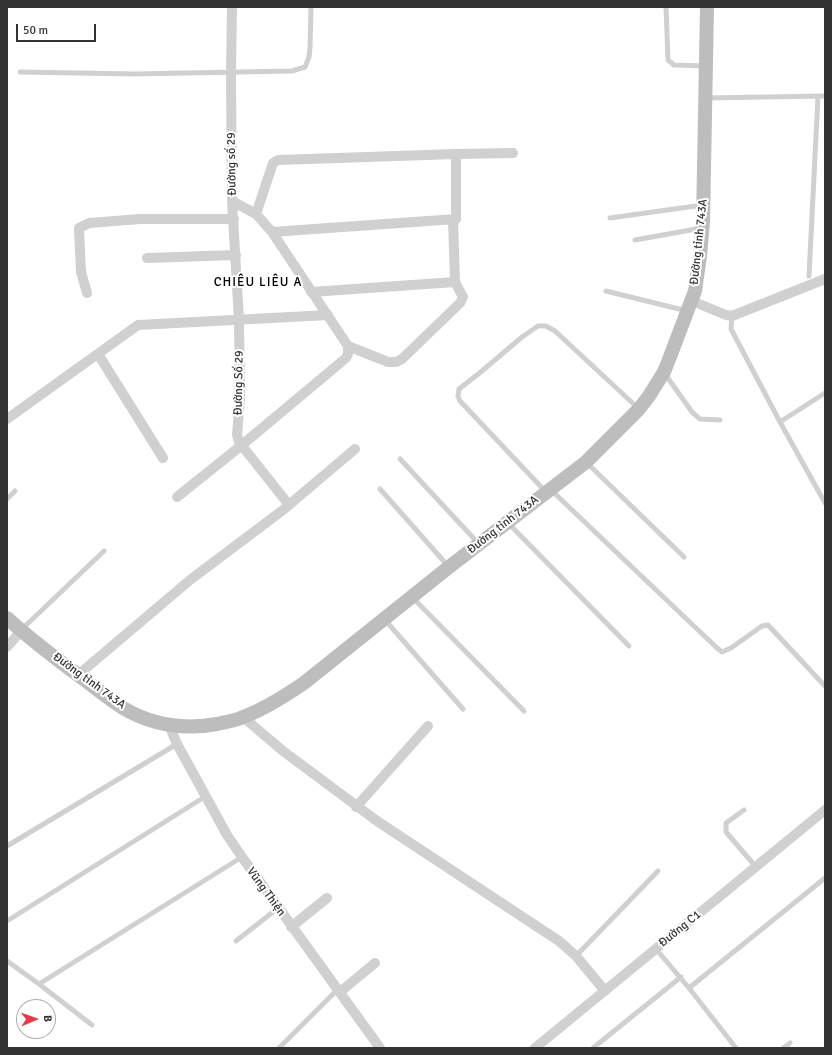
<!DOCTYPE html>
<html>
<head>
<meta charset="utf-8">
<style>
	body { margin:0 }
	#map { position:relative; width:832px; height:1055px; overflow:hidden; background:#fff; font-family:Signika,sans-serif }
	canvas { display:block }
	.frame { position:absolute; inset:0; border:8px solid #333; pointer-events:none }
	.north { position:absolute; left:16px; top:999px; width:40px; height:40px; box-sizing:border-box; background:#fff; border:1px solid #adadad; border-radius:50%; rotate:88deg; font-size:11px; font-weight:700; line-height:16px; text-align:center; color:#333 }
	.north::after { content:''; display:block; margin:auto; width:14px; height:18px; background:#e63946; clip-path:polygon(50% 0,100% 100%,50% 72%,0 100%) }
	.scale { position:absolute; left:16px; top:24px; width:80px; height:18px; box-sizing:border-box; border:2px solid #333; border-top:0; padding-left:5px; font-size:12px; line-height:14px; white-space:nowrap; color:#333; -webkit-text-stroke:3px #fff; paint-order:stroke }
</style>
</head>
<body>
<div id="map">
<canvas width="832" height="1055"></canvas>
<div class="frame"></div>
<div class="north">B</div>
<div class="scale">50 m</div>
</div>
<script>
const g = document.querySelector('canvas').getContext('2d');
g.lineJoin = 'round';
function trace(path, color, width, dash) { g.strokeStyle = color; g.lineWidth = width; g.lineCap = dash ? 'butt' : 'round'; g.setLineDash(dash || []); g.stroke(path); }
function drawText(font, color, halo, rows, align = 'center') {
  g.font = font + ' Signika,sans-serif'; g.lineWidth = 4; g.setLineDash([]); g.textBaseline = 'middle'; g.strokeStyle = halo; g.fillStyle = color; for (const [text, x, y, turn = 0] of rows) {
    g.save(); g.translate(x, y); g.rotate((+turn || 0) * Math.PI / 180); g.textAlign = isNaN(turn) ? turn : align; if (halo) g.strokeText(text, 0, 0); g.fillText(text, 0, 0); g.restore();
  }
}
trace(new Path2D(`
	M666 7 668 60 674 65 704 66
	M20 72 134 74 292 71 305 67 309 57 310 48 311 7
	M706 98 825 96
	M610 218 703 205
	M635 240 702 228
	M809 276 818 96
	M606 291 687 311
	M732 316 731 329 780 422 825 503
	M665 374 692 412 700 419 720 420
	M780 422 825 393
	M400 459 478 543
	M587 463 684 557
	M380 489 448 566
	M551 490 717 648 722 652 731 648 762 626 768 625 825 686
	M545 491 460 401 458 396 459 389 482 371 522 337 538 326H546L555 331 639 409
	M7 499 15 491
	M508 523 629 646
	M413 598 524 711
	M385 620 463 709
	M21 630 104 551
	M744 810 726 823V832L756 867
	M7 846 177 744
	M7 921 206 796
	M236 941 278 908
	M656 949 689 988 825 878
	M576 956 658 871
	M7 961 39 984 92 1025
	M39 984 242 857
	M689 988 736 1048
	M279 1048 338 989
	M593 1048 681 977
	M783 1048 790 1043`), '#d0d0d0', 5);
trace(new Path2D(`
	M232 7 231 73 232 201 239 320 240 398 237 435 239 442 289 505
	M456 154 513 153
	M232 201 256 214 272 232 348 346 388 362H396L402 359 460 303 463 297 455 282 311 292
	M256 214 273 163 278 160 456 154V219L272 232
	M453 219 455 282
	M147 258 236 255
	M87 293 81 272 79 228 89 223 140 219H234
	M692 301 726 315 732 316 825 279
	M98 354 163 458
	M7 419 138 325 328 315
	M177 497 242 445 346 358 348 354V346
	M7 647 21 631
	M78 675 190 580 283 510 355 449
	M243 717 283 751 377 821 559 941 576 956 605 991
	M169 725 177 744 227 835 242 857 380 1048
	M356 807 428 726
	M291 927 327 898
	M340 992 375 963
	M535 1048 825 810`), '#d0d0d0', 10);
trace(new Path2D(`
	M7 618C32 641 59 661 86 681 98 690 110 700 123 708 152 725 183 730 217 724 226 722 235 721 243 717 265 709 285 696 304 683L449 567 586 462 639 409 649 396 664 372 668 362 695 291 700 256 703 222 707 7`), '#bdbdbd', 14);
drawText('12px', '#333', '#fff', [
	["Đường số 29",232,164,-91],
	["Đường tỉnh 743A",699,242,-84],
	["Đường Số 29",239,383,-89],
	["Đường tỉnh 743A",503,525,-38],
	["Đường tỉnh 743A",89,681,36],
	["Vũng Thiện",266,892,54],
	["Đường C1",680,929,-39]
]);
g.letterSpacing = '1px';
drawText('13px', '#000', '#fff', [
	["CHIÊU LIÊU A",258,283]
]);
g.letterSpacing = '0px';
</script>
</body>
</html>
